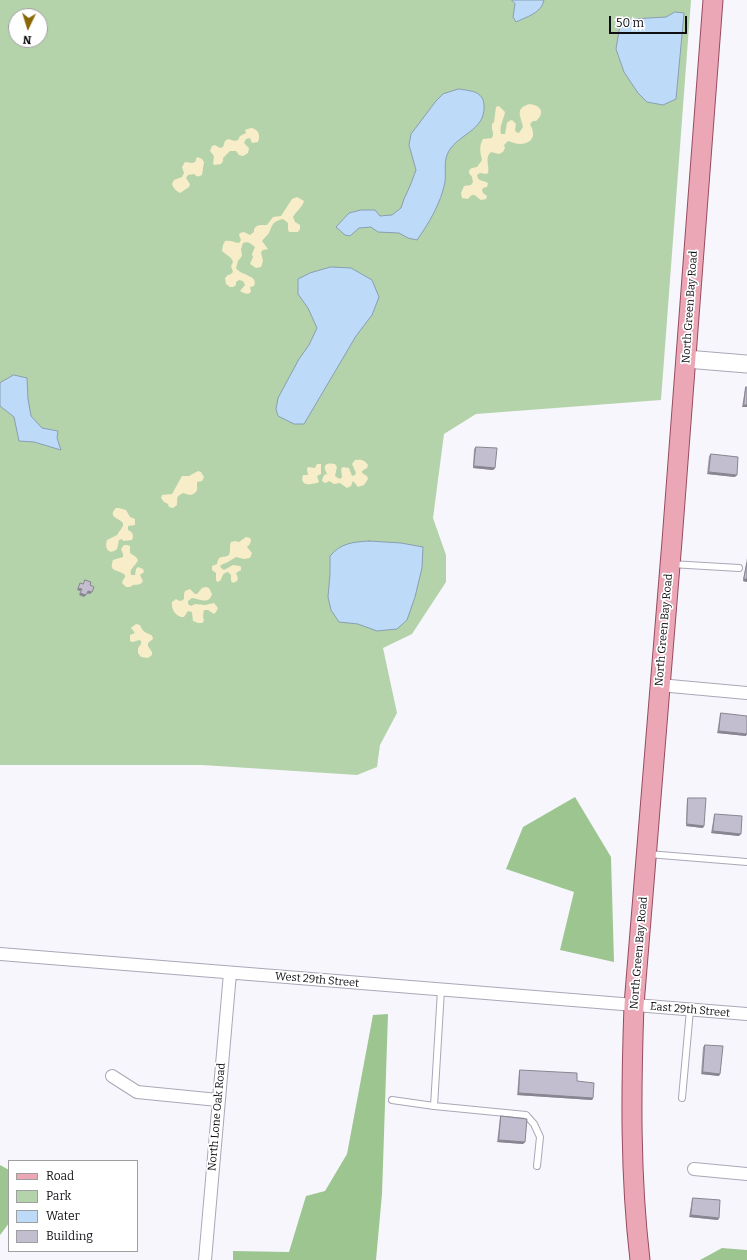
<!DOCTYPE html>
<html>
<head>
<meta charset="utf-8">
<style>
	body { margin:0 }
	#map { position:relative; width:747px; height:1260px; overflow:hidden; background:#f7f6fd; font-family:Bitter,serif }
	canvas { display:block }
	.legend { position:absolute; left:8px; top:1160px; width:130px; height:92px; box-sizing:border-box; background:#fff; border:1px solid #9f9fa1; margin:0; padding:5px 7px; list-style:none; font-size:12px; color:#0f0e13 }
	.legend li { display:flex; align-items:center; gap:8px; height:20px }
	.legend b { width:20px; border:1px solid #9f9fa1 }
	.north { position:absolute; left:8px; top:8px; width:40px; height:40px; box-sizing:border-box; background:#fff; border:1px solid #9f9fa1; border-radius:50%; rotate:184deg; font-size:11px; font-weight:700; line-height:16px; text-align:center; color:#0f0e13 }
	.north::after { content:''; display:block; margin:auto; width:14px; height:18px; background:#8a6605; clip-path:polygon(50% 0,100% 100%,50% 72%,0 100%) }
	.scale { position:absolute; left:609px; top:16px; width:78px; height:18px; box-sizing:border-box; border:2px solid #0f0e13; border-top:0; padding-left:5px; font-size:12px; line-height:14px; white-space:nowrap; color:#0f0e13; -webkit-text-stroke:3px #fff; paint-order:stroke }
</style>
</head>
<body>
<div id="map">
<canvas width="747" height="1260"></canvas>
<ul class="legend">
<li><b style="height:5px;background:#eca7b6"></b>Road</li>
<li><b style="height:11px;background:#b5d3aa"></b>Park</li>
<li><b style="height:11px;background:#bddbf8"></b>Water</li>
<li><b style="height:11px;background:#c2becf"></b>Building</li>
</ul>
<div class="north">N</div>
<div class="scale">50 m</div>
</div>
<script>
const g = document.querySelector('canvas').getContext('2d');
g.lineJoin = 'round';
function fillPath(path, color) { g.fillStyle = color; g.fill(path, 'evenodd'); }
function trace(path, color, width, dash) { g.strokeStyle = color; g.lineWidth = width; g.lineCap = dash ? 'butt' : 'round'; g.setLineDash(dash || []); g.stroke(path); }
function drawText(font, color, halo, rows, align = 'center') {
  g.font = font + ' Bitter,serif'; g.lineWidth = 3.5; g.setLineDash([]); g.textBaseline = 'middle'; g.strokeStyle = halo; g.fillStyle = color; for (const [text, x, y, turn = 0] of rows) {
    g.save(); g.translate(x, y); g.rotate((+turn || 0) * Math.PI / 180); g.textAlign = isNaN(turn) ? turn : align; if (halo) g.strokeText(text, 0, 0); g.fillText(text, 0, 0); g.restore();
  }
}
fillPath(new Path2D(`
	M0 0H691L661 400 476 414 444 434 433 518 446 555V582L412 634 383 648 397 713 380 745 377 767 357 775 202 765H0ZM16 16H40V40H16Z`), '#b5d3aa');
fillPath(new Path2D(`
	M575 797 611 857 614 962 560 950 574 892 506 869 523 827Z
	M388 1014 382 1194 376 1260H233V1251L289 1252 306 1196 325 1191 347 1154 373 1015Z
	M0 1165 9 1170V1223L0 1235Z
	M722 1248 747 1250V1260H700Z`), '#9dc58f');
fillPath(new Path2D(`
	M530 104C533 105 535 105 537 106 544 110 541 117 536 121H533L530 124C531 127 533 129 533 133 534 140 527 144 520 144 516 144 512 142 508 141L504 145 505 148 503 152 499 154 491 152C484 158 490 166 488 173L486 174 480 173 477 175C478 182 483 180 488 183L487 187 483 188 482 190 483 193 487 196 486 199 481 200C475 196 474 191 468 199L462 198 461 193 464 186 471 185 473 182 472 177 469 173C469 168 472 168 477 167L482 160C480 152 479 146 483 139L492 138 493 135V132L492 130V124L494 122 496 107 499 106 505 112C504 119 499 126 501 134H505L507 123 509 121 512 120 516 124 515 130 516 132 519 133 523 127C521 116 514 108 530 104Z
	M251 128C258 129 261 135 258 142L252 143 250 138 246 139 244 143 249 148 248 153 243 156 239 155 236 151H230L223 158V161L221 164 215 165 213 164 214 156 210 151 212 146 215 145 220 148 223 147 225 141 228 139 235 141 238 140 240 136 246 133 245 130Z
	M197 157 202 159 204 162 202 175C198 177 197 177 194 174L188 175 186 178 190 184 189 187 180 193C176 191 173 188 172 184L174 180 182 177 184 173 182 167 185 162 192 163 195 162Z
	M297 197 304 201C302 208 296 211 293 217L295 222 300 225V229L298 232H289L288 229V223L283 219C272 222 273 224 269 233 267 236 264 238 262 241L268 249 263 250 261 252 263 261 261 267 256 268 250 264 253 257 252 254 255 247C250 243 248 241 243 243L241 249 242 256 238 261 236 268C241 276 259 275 254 286L250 287 251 292 248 294 244 293 240 291 245 285 243 281 239 280 236 282V285L233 287H230L226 284 225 278 228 275 231 274 233 272 231 266 233 262 231 258 222 251 223 245 225 241C231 240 234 243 239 243L241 240 239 235 240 233 244 232 250 235 254 232V229C257 224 261 225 267 225L273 217 281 216 292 199Z
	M355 460C361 459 365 460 368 465L367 468 362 471V473L367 476 368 479 364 485 358 487 353 481 351 486 347 488 340 483 334 484 329 481 326 483 323 482 322 480 324 475 327 474C327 473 325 471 325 469 323 463 331 463 335 464L337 467 335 476 338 478 340 479 342 477 341 469 343 467 349 468 352 476 355 475 356 473 352 464Z
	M317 464H321V474L317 476 319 482C312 485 299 487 303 475H308L307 469 308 467 315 468Z
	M198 471 201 472 204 477 202 481 197 482C197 489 199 493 190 495L183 493C175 497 178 498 177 505L173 508 169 507 168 504 164 502 161 498 162 495 172 494 182 476H189Z
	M116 508H119L126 510 130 517 135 519V525L128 526V530C132 532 133 533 133 537L132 540 123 541 122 539 119 540 117 549C109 556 104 548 107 540L117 535 123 526V523C119 518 107 517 116 508Z
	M246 537 250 538 251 540 250 544 247 547 252 553 250 558 244 559 236 557 228 562 221 565 220 567 224 570 233 565 240 566 241 567V570L236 573 238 578 237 581 233 583 231 581V575L228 572C222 573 223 576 220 581L217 582 216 580V573L212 570V566L217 564C219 554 222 559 229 555 231 550 229 546 231 542L235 541 239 542Z
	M124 545H127L130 546V553L136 557 138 560C136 566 129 568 131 575H135L136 569 138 567 143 569 144 572 140 575 143 581C140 586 138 584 133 585L130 587H126L122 583 123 580 125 577V575C119 569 108 573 113 560L123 557V554L121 549Z
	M206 587 209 588 212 594C209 605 200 599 192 598L188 601V604L191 606 195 604 205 605 214 603 218 608 216 612 214 614 208 610H204L203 616 204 621 202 623H198L193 621 192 612 188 611 184 617H181C175 615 171 609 172 602L176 599C179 601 181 602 184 599V594L185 591 190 589 195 594H197L202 588Z
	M136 624 140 625C141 628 143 631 145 632 149 635 152 633 153 639L148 643V646L152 652V655L148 658 141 657 138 653V648L141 644V641L139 640 133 642 130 641V635L135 633 131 628 132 627Z`), '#f7edc8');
const water = new Path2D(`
	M512 0H544C542 13 526 17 516 22L513 17 515 4Z
	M675 12 684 13 676 99 663 105 647 102 638 93 624 72 616 49 620 25 632 19 666 17Z
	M459 89C471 91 483 91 484 105 486 132 455 134 447 155 444 163 446 173 445 182 441 203 429 223 417 240L408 238 399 233 378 232 371 227 359 228 350 236 345 235 336 227 349 213 361 210H375L380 216 392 215 401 208 404 199 410 186 416 170 409 145 411 134 436 101 443 94Z
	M331 267 351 268 372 280 379 297 372 315 356 336 304 424H294L278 416 276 409 278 398 299 359 309 345 317 328 308 308 298 294V279L310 273Z
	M14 375 27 378 28 399 31 416 42 428 58 431 57 438 61 450 34 442 19 441 14 417 0 406V383Z
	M369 541 401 543 423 547 422 568 415 597 407 620 397 629 377 631 358 624 339 622 331 610 328 597 330 574V556C341 543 353 542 369 541Z`);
fillPath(water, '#bddbf8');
trace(water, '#899eb3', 1);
const lane = new Path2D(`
	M671 564 739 568
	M648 854 747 862
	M441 990 434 1106 526 1115 534 1124 540 1137 537 1166
	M682 1098 690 1010
	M392 1100 434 1106`);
const street = new Path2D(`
	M659 685 747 693
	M0 954 747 1014
	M112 1076 137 1092 218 1100
	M694 1169 747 1174
	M205 1260 230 973`);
const secondary = new Path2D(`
	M686 359 747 364`);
const primary = new Path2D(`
	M640 1260C630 1175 631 1090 634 1005L672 541 713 0`);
trace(lane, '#aaa7b7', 8);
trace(street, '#aaa7b7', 14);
trace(secondary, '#aaa7b7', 19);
trace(primary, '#974b5e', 21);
trace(lane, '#fff', 6);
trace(street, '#fff', 12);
trace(secondary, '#fff', 17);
trace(primary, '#eca7b6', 19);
fillPath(new Path2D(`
	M746 387H747V407H742L745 389Z
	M476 447 495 468 493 470 473 468 474 449Z
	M711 454 735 477 707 474 709 456Z
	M747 558V582L743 581Z
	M721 713 746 736 717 733 720 715Z
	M688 798 703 828 686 826 687 800Z
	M715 814 739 836 711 833 714 816Z
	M705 1045 719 1076 701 1074 703 1047Z
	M520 1070 577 1081 593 1098 592 1100 517 1095 519 1072Z
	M501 1116 525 1142 523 1144 497 1142 500 1118Z
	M693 1198 718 1220 689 1217 692 1200Z`), '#a7a3b2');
fillPath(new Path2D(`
	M744 405H747V407H742Z
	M474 466 495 468 493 470 473 468Z
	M709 472 737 475 735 477 707 474Z
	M744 579H747V582L743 581Z
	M78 588 82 589 80 591 77 590Z
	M88 591 92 592 90 594 86 593Z
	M80 593 86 595 84 597 79 595Z
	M719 731 747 734 746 736 717 733Z
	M687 824 704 826 703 828 686 826Z
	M713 831 741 834 739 836 711 833Z
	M703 1072 720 1074 719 1076 701 1074Z
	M519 1093 593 1098 592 1100 517 1095Z
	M499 1140 525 1142 523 1144 497 1142Z
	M691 1215 719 1218 718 1220 689 1217Z`), '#888591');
const building = new Path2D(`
	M746 387H747V405H744Z
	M476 447 497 448 495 468 474 466Z
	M711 454 738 457 737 475 709 472Z
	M747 563V579H744Z
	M85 580 91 582 90 585 94 587 92 592 88 591 86 595 80 593 82 589 78 588 80 583 83 584Z
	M721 713 747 716V734L719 731Z
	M688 798H706L704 826 687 824Z
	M715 814 742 816 741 834 713 831Z
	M705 1045 723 1046 720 1074 703 1072Z
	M520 1070 577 1073V1081L594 1083 593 1098 519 1093Z
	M501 1116 527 1119 525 1142 499 1140Z
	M693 1198 720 1200 719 1218 691 1215Z`);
fillPath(building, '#c2becf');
trace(building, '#888591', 1);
drawText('11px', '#0f0e13', '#fff', [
	["North Green Bay Road",690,307,-86],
	["North Green Bay Road",664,630,-85],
	["North Green Bay Road",639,953,-85],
	["West 29th Street",317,980,5],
	["East 29th Street",690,1010,5],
	["North Lone Oak Road",217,1117,-85]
]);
</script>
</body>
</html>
